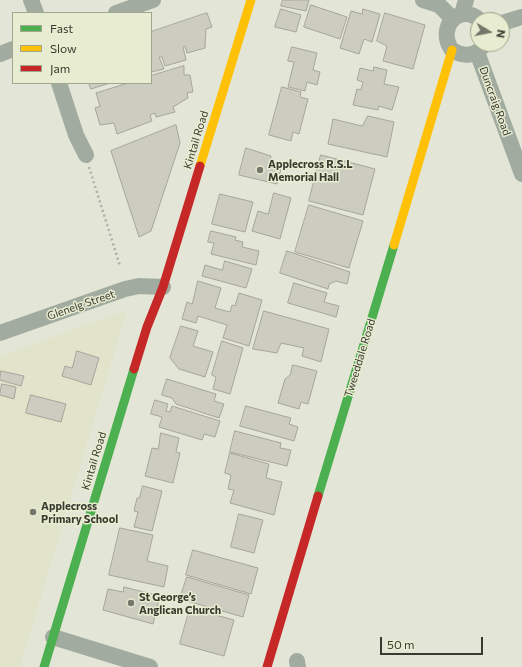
<!DOCTYPE html>
<html>
<head>
<meta charset="utf-8">
<style>
	body { margin:0 }
	#map { position:relative; width:522px; height:667px; overflow:hidden; background:#e3e6d6; font-family:Commissioner,sans-serif }
	canvas { display:block }
	.legend { position:absolute; left:12px; top:12px; width:140px; height:72px; box-sizing:border-box; background:#e8ecd0; border:1px solid #a2a590; margin:0; padding:5px 7px; list-style:none; font-size:12px; color:#393b30 }
	.legend li { display:flex; align-items:center; gap:8px; height:20px }
	.legend b { width:20px; border:1px solid #a2a590 }
	.north { position:absolute; left:470px; top:12px; width:40px; height:40px; box-sizing:border-box; background:#e8ecd0; border:1px solid #a2a590; border-radius:50%; rotate:100deg; font-size:11px; font-weight:700; line-height:16px; text-align:center; color:#393b30 }
	.north::after { content:''; display:block; margin:auto; width:14px; height:18px; background:#74776a; clip-path:polygon(50% 0,100% 100%,50% 72%,0 100%) }
	.scale { position:absolute; left:380px; top:637px; width:103px; height:18px; box-sizing:border-box; border:2px solid #393b30; border-top:0; padding-left:5px; font-size:12px; line-height:14px; white-space:nowrap; color:#393b30; -webkit-text-stroke:3px #e8ecd0; paint-order:stroke }
</style>
</head>
<body>
<div id="map">
<canvas width="522" height="667"></canvas>
<ul class="legend">
<li><b style="height:5px;background:#4caf50"></b>Fast</li>
<li><b style="height:5px;background:#ffc107"></b>Slow</li>
<li><b style="height:5px;background:#c62828"></b>Jam</li>
</ul>
<div class="north">N</div>
<div class="scale">50 m</div>
</div>
<script>
const g = document.querySelector('canvas').getContext('2d');
g.lineJoin = 'round';
function fillPath(path, color) { g.fillStyle = color; g.fill(path, 'evenodd'); }
function trace(path, color, width, dash) { g.strokeStyle = color; g.lineWidth = width; g.lineCap = dash ? 'butt' : 'round'; g.setLineDash(dash || []); g.stroke(path); }
function drawText(font, color, halo, rows, align = 'center') {
  g.font = font + ' Commissioner,sans-serif'; g.lineWidth = 3; g.setLineDash([]); g.textBaseline = 'middle'; g.strokeStyle = halo; g.fillStyle = color; for (const [text, x, y, turn = 0] of rows) {
    g.save(); g.translate(x, y); g.rotate((+turn || 0) * Math.PI / 180); g.textAlign = isNaN(turn) ? turn : align; if (halo) g.strokeText(text, 0, 0); g.fillText(text, 0, 0); g.restore();
  }
}
fillPath(new Path2D(`
	M127 310 20 667H0V356Z`), '#e1e4ca');
const building = new Path2D(`
	M283 0H309L306 11 281 6Z
	M311 5 347 17 340 39 304 27Z
	M281 9 301 15 296 32 275 27Z
	M363 9 380 14 372 42 364 39 359 54 340 48 351 11 362 14Z
	M207 13 212 27 206 29 205 48 187 53 185 46 183 47 186 60 165 66 162 57H159L164 69 151 72V32Z
	M385 13 425 25 413 69 383 61 387 46 377 41Z
	M292 47 317 53 313 70 320 72 317 85 307 82 305 91 288 87 294 62 288 61Z
	M184 66V75H190L193 92 187 93 188 98 173 107 175 112 156 117 155 113 150 115 152 121 117 134 114 123 100 125 95 108 100 106 96 93 128 83H151V76Z
	M374 67 387 70 384 84 399 87 392 110 379 106 378 110 353 105 357 89 361 90 363 82 357 80 360 68 373 71Z
	M89 83H110L91 89Z
	M282 87 301 92 300 97 308 99 299 134 293 132 291 141 269 135Z
	M368 116 394 122 387 157 328 144 333 119 362 126Z
	M176 125 180 143 151 231 139 237 111 151Z
	M246 148 271 156 270 162 282 165 277 184 239 175Z
	M321 155 375 169 363 215 309 201Z
	M274 193 291 198 280 239 252 231 258 211 268 214Z
	M220 194 253 202 245 232 212 224Z
	M309 205 363 221 349 268 295 252Z
	M211 231 236 237 235 240 243 242 242 247 259 251 256 265 211 254 214 243 208 242Z
	M287 251 350 272 347 284 336 281 329 284 328 289 280 273Z
	M225 261 252 269 246 288 202 276 205 265 222 270Z
	M198 281 221 288 215 308 230 312 232 305 235 306 239 293 262 300 249 346 223 338 227 325 198 316 196 323 182 319 187 302 192 304Z
	M294 283 327 293 324 302 339 306 336 317 288 303Z
	M264 311 329 329 321 362 302 356 304 348 281 343 277 353 253 349Z
	M181 326 198 331 193 346 213 352 205 377 179 369 170 358Z
	M222 341 243 348 230 394 213 389 216 377 212 375Z
	M77 351 99 358 91 385 62 376 65 366 72 368Z
	M293 365 317 371 308 404 301 402 299 409 278 403 285 379 290 375Z
	M1 371 24 376 21 386 0 380Z
	M167 379 216 394 214 401 224 404 219 418 176 404 172 398 162 395Z
	M2 384 16 387 14 399 0 395Z
	M31 395 66 404 61 422 26 413Z
	M155 400 168 404 166 411 170 412 172 406 220 421 215 437 204 434 202 440 159 427 162 417 151 414Z
	M246 406 291 418 289 424 298 427 294 441 240 426Z
	M235 431 281 443 280 448 291 450 287 466 230 452Z
	M161 433 179 438 176 452 180 453 173 483 145 476 152 448 158 449Z
	M230 453 269 464 266 478 282 482 274 515 230 503 234 490 228 489 231 475 225 473Z
	M143 486 162 491 152 531 134 527 138 512 134 511 137 498H139Z
	M239 514 263 520 254 553 231 547Z
	M120 528 153 535 147 561 168 566 164 587 109 575Z
	M193 550 258 568 251 594 186 575Z
	M187 577 249 595 243 617 180 599Z
	M124 587 160 596 153 624 103 610 108 589 123 592Z
	M190 608 234 620 224 656 180 644Z`);
fillPath(building, '#cdccc0');
trace(building, '#a6a59a', 1);
trace(new Path2D(`
	M89 167 120 266`), '#aab0a5', 2.5, [2, 3]);
trace(new Path2D(`
	M31 0 36 13
	M423 0 439 5 453 19
	M116 13 153 0
	M462 14 466 0
	M480 20C459 2 436 28 452 50 463 57 477 57 484 44
	M502 23 522 17
	M477 52 522 174
	M0 54 13 49
	M59 83 76 135 86 155
	M0 333 125 289 139 286 163 287
	M53 637 150 667
	M297 661 298 667`), '#a2aba0', 16);
trace(new Path2D(`
	M318 496 394 245
	M44 667 134 369`), '#4caf50', 9);
trace(new Path2D(`
	M200 166 251 0
	M394 245 452 50`), '#ffc107', 9);
trace(new Path2D(`
	M134 369 147 327 163 287 200 166
	M267 667 318 496`), '#c62828', 9);
for (const [x, y, r, color] of [
	[260,170,4,"#74776a"],
	[33,512,4,"#74776a"],
	[131,603,4,"#74776a"]
]) { const dot = new Path2D(); dot.arc(x, y, r, 0, 2 * Math.PI); g.fillStyle = color; g.fill(dot); trace(dot, '#e8ecd0', 1.5); }
drawText('11px', '#393b30', '#e8ecd0', [
	["Duncraig Road",495,101,70],
	["Kintail Road",196,140,-73],
	["Glenelg Street",81,305,-19],
	["Tweeddale Road",360,358,-73],
	["Kintail Road",94,461,-73]
]);
drawText('bold 11px', '#393b30', '#e8ecd0', [
	["Applecross R.S.L",268,164],
	["Memorial Hall",268,177],
	["Applecross",41,506],
	["Primary School",41,519],
	["St George’s",139,597],
	["Anglican Church",139,610]
], 'left');
</script>
</body>
</html>
